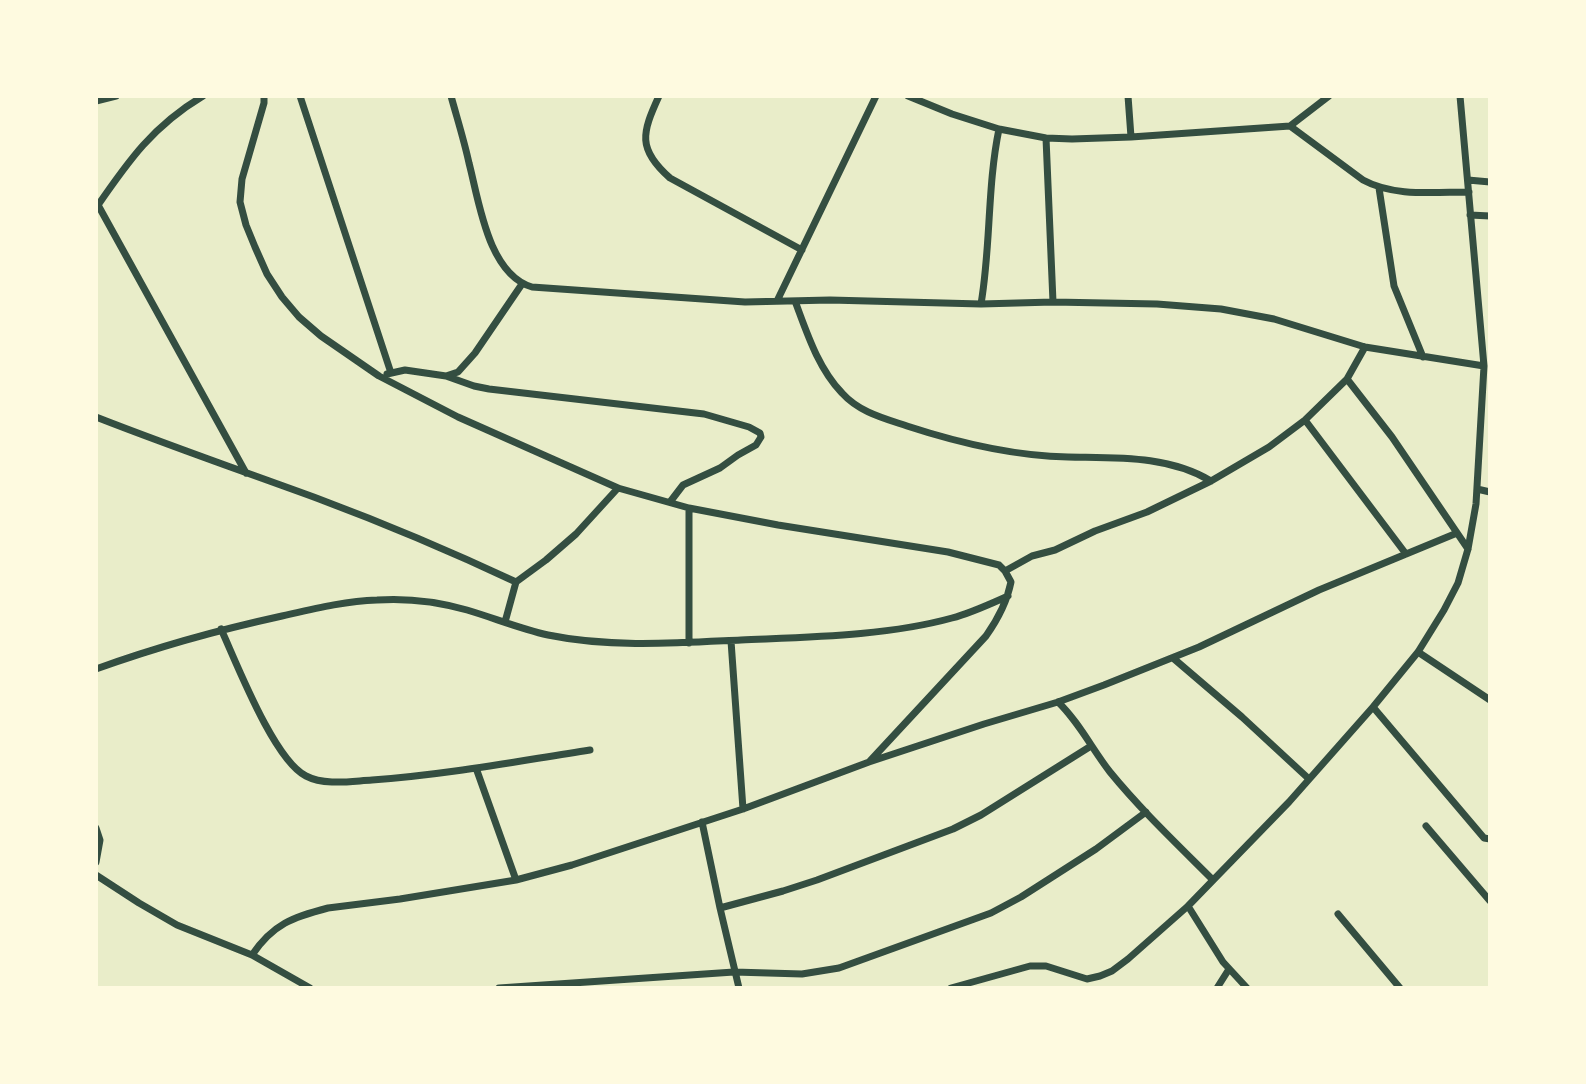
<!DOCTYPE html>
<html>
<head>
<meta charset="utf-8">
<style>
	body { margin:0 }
	#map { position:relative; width:1586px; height:1084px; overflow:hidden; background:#e9edc9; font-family:"DM Sans",sans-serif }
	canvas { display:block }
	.frame { position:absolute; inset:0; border:98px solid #fefae0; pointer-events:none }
</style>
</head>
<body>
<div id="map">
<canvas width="1586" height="1084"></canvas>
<div class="frame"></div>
</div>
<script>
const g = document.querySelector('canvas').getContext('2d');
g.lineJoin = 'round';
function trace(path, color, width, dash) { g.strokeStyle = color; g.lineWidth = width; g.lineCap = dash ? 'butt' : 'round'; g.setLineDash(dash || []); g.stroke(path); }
trace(new Path2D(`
	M264 96V103L242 179 240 202 246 225 255 247 267 274 282 297 299 317 321 336 379 376 458 417 618 488 689 508 778 525 948 552 999 565 1005 571 1032 556 1055 550 1095 531 1147 512 1211 481 1269 447 1305 420 1347 379 1365 347
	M300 96 391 373
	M451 96C457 118 464 140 469 163 479 201 488 274 532 287L745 302 830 300 981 304 1053 302 1157 304 1221 309 1274 319 1365 347 1484 366
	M659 96C642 133 637 149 670 178L802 250
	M908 96 952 114 999 129 1046 138 1072 139 1131 137 1290 126 1329 96
	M1128 96 1131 137
	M96 101 116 96
	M1290 126 1363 180C1394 197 1434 192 1469 192
	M1046 138 1053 302
	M1468 180 1490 182
	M1379 188 1394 286 1423 357
	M98 205 246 473
	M96 208C129 160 153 126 203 96
	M1470 215 1490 216
	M777 301 876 96
	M795 301C807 333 818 368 842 393 859 412 883 418 907 426 959 443 1012 456 1068 457 1116 458 1168 455 1211 481
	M981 304C991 246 987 187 999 129
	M387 374 405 370 446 376 458 372 475 353 522 284
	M446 376 474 386 489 389 704 414 749 427 760 433 761 437 756 445 738 455 720 468 683 485 670 502
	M1347 379 1392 437 1468 549
	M96 417C170 446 245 472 319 499 386 524 452 552 516 582
	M1305 420 1406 554
	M1477 489 1490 492
	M689 508V643
	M505 622 516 582 546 560 576 534 618 488
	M221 629C237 664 274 760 306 776 325 786 352 781 372 780 445 775 518 761 590 750
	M731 641 743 809
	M1418 652 1490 700
	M1173 658 1242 717 1309 779
	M96 669C157 647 218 630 282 616 313 609 345 601 377 600 407 598 439 602 467 610 494 618 521 629 548 635 611 648 678 643 741 640 809 637 887 636 952 618 971 613 990 604 1008 596
	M1058 702C1079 722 1092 749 1110 772 1141 810 1178 845 1213 880
	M1373 707 1484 838 1490 839
	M870 761 986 636C998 619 1007 602 1011 582L1005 571
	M476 768 516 880
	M702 822 720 908
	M1426 826 1490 901
	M96 828 100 840 96 862
	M96 875 139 903 177 925 252 955 310 988
	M1188 906 1223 962 1247 988
	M1338 914 1400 988
	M252 955C273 924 293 917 328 908L400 899 516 880 572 865 743 809 869 762 984 724 1058 702 1104 685 1199 647 1319 590 1457 533
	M499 988 734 972 802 974 839 968 991 913 1021 897 1096 849 1146 812
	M739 988 720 908 783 891 817 880 953 829 981 815 1091 746
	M951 988 1030 966H1046L1087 979 1100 976 1112 971 1128 959 1188 906 1289 802 1373 707 1418 652 1444 610 1458 583 1468 549 1476 504 1484 366 1460 96
	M1217 988 1229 969`), '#344e41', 7);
</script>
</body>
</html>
